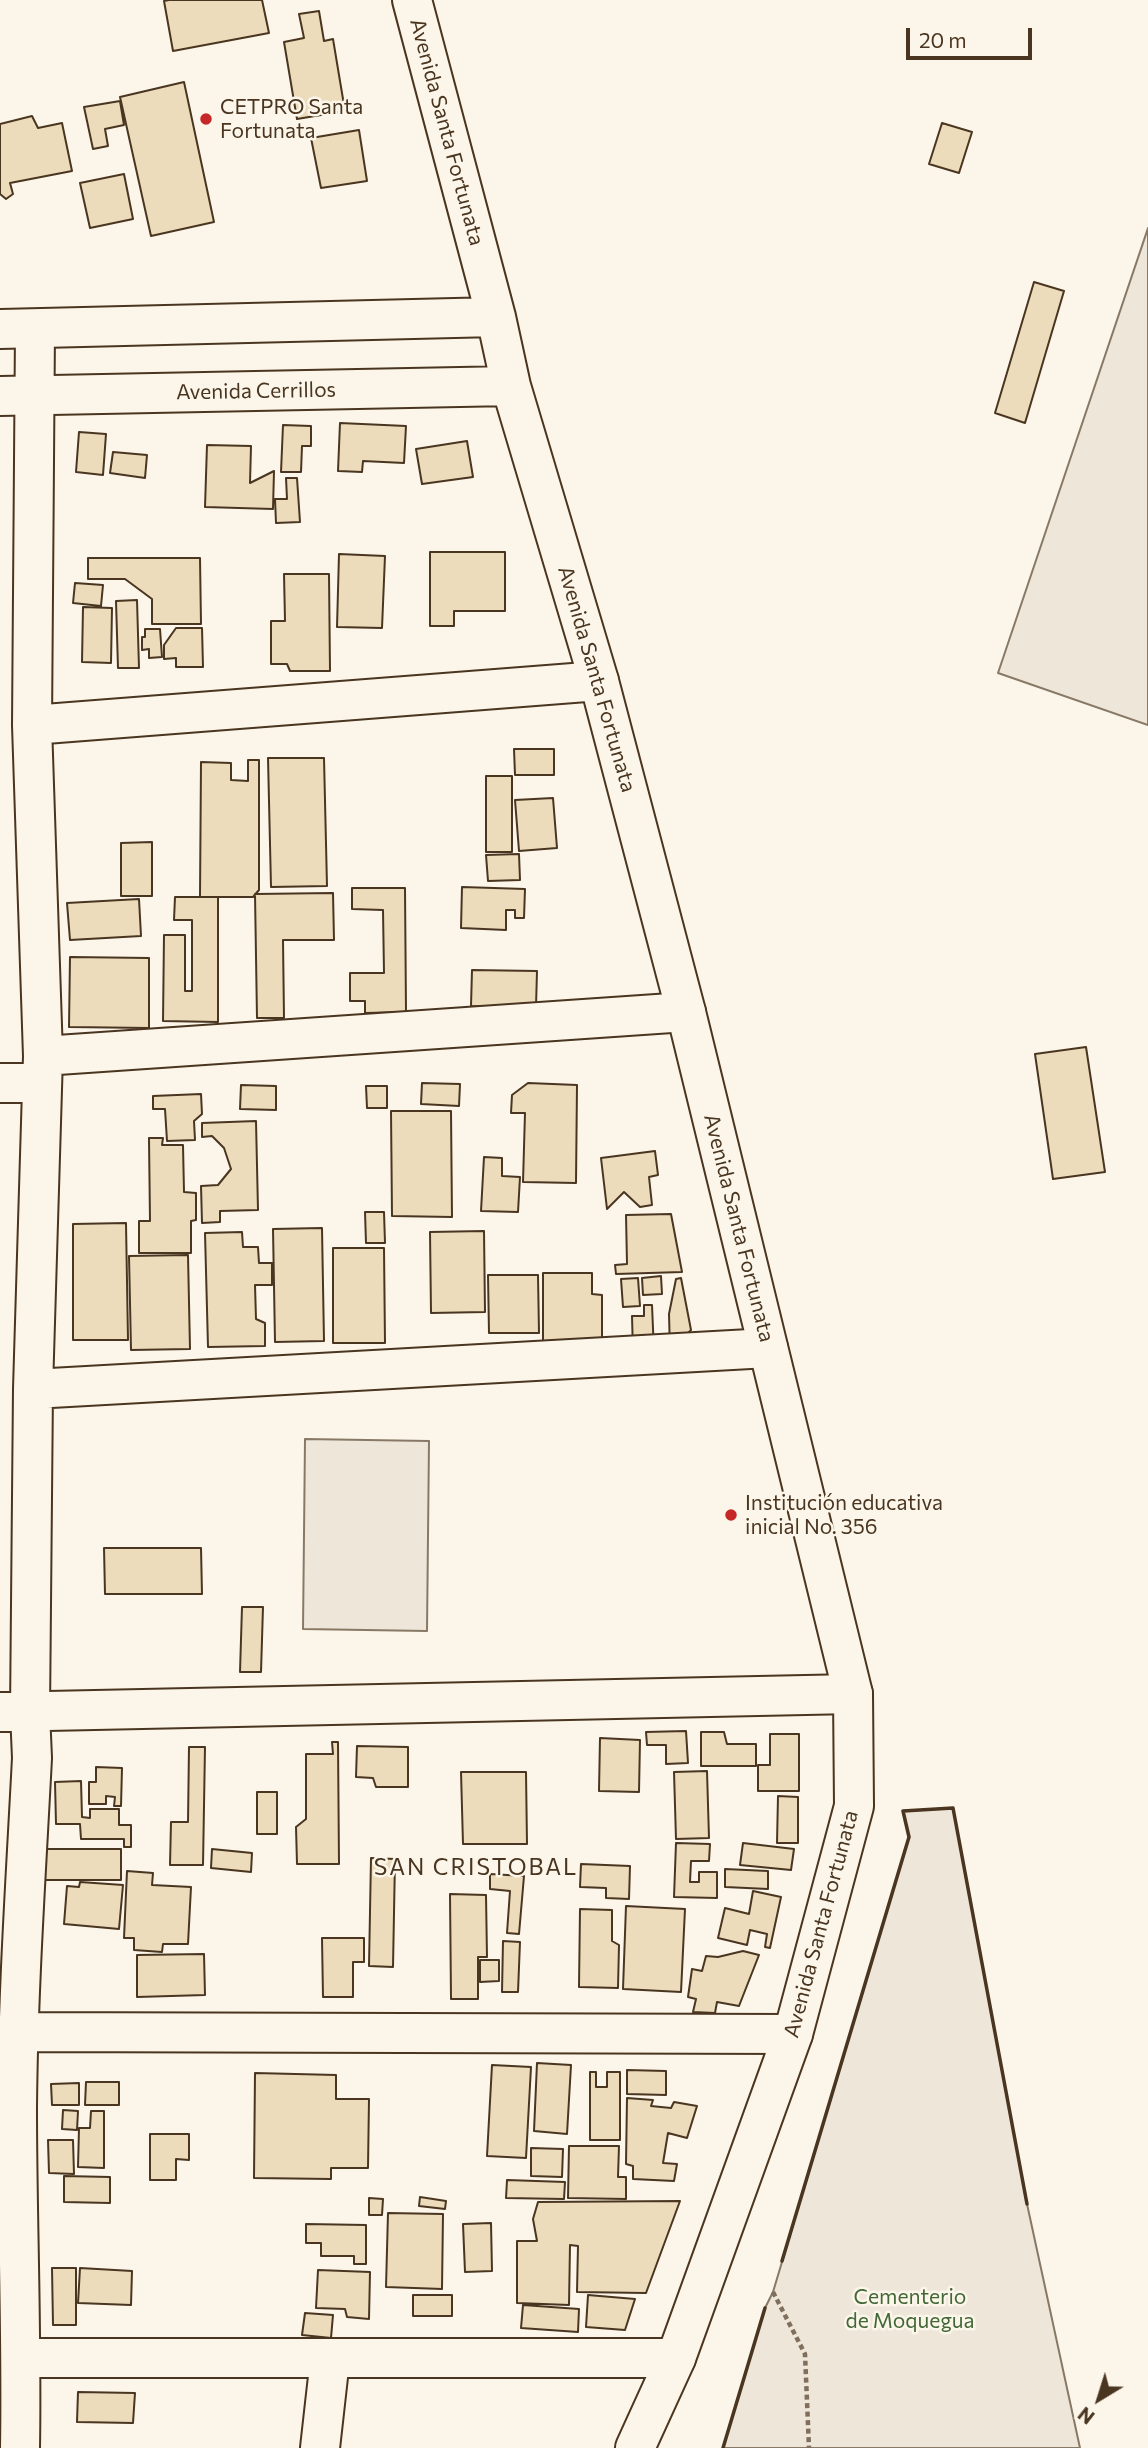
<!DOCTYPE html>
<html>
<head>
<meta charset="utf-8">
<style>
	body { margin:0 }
	#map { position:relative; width:1148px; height:2448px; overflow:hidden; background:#fbf6e9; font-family:Commissioner,sans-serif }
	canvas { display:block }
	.north { position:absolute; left:1064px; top:2364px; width:70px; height:70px; -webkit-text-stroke:5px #fbf6e9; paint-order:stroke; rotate:218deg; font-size:19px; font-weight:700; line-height:28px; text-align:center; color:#4a3520 }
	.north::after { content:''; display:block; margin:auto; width:24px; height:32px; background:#4a3520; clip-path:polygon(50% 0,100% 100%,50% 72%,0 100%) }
	.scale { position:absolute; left:906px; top:28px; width:126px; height:32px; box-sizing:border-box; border:4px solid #4a3520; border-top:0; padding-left:9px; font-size:21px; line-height:24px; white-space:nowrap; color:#4a3520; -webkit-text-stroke:5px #fbf6e9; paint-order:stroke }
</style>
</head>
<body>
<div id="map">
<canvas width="1148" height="2448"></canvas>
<div class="north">N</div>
<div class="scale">20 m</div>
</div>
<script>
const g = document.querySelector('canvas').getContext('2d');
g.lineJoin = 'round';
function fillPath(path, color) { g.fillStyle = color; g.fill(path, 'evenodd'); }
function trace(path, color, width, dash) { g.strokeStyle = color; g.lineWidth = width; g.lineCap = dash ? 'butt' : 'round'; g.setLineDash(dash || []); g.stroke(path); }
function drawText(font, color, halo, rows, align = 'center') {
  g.font = font + ' Commissioner,sans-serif'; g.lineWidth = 5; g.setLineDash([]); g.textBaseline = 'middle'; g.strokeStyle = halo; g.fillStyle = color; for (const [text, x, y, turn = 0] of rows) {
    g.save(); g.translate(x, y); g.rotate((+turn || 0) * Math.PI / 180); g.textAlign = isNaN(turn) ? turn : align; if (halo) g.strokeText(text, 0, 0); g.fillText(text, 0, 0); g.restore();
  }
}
const green = new Path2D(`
	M1148 228V725L998 673Z
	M305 1439 429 1441 427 1631 303 1629Z
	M953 1808 1027 2204 1080 2448H723L765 2308 773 2292 909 1837 903 1811Z`);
fillPath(green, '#ede6d9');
trace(green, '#887966', 2);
const building = new Path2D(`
	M169 0H262L269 33 173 51 164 1Z
	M319 11 324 41 333 39 345 111 297 119 284 42 304 38 299 14Z
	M184 82 214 222 151 236 120 97Z
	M120 101 124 125 105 129 108 146 93 149 84 107Z
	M32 116 38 128 62 123 72 171 10 183 13 194 6 199 0 194V124Z
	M942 123 972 132 959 173 929 164Z
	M359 130 367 181 321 188 311 138Z
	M124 174 133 219 90 228 80 183Z
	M1034 282 1064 291 1025 423 995 413Z
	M340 423 406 426 404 463 363 461 362 472 338 471Z
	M283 425 311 426V446H302L301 472H281Z
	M79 432 106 434 103 475 76 472Z
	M467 441 473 477 422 484 416 449Z
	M207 445 251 446 250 483 274 471 273 509 205 507Z
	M113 452 147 455 145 478 110 473Z
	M286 478H297L300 522 276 523 275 499H287Z
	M430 552H505V611H454V626H430Z
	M339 554 385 556 382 628 337 627Z
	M88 558H200L201 624H152V599L125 579H88Z
	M284 574H329L330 671H290L287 664H271V621H285Z
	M75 583 103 585 101 606 73 603Z
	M137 600 139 668H118L116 601Z
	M83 607 112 608 111 663 82 662Z
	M176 628H202L203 667H176V658L164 659V645Z
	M145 629H160L162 657 149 658V649L142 650V637H145Z
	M514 749H554V775H515Z
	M268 758H324L327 886 271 887Z
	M248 760H259V890L253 897H200L201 762 231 763V780L248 781Z
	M486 776H512V852H486Z
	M553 798 557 848 519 851 515 800Z
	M152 842V896H121V843Z
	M519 854 520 880 488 881 486 855Z
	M462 887 525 889 524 918H515V910H506V930L461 928Z
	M352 888H405L406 1012 365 1013V1001H350V973H384L383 910 352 909Z
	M333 893 334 940H283L284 1018H257L255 894Z
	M175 897H218V1022L163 1021 164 935H185V991H192V920H174Z
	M139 899 141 936 70 940 67 903Z
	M70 957 149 958V1028L69 1027Z
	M472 970 537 971 536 1007 471 1006Z
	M1086 1047 1105 1172 1053 1179 1035 1054Z
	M422 1083 460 1084 459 1106 421 1104Z
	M528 1083 577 1085 576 1183 523 1182 525 1113H511L512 1095Z
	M241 1085 276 1086V1110L240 1109Z
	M366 1086H387V1108H367Z
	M201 1094 202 1114 194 1121 195 1140 167 1141 165 1109H153V1096Z
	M391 1111H451L452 1217 392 1216Z
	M256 1121 258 1210 220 1211V1222L202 1223 201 1186 218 1185 231 1169 224 1148 212 1136 202 1137V1123Z
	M149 1138H163L162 1145H183L184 1192 196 1193V1220L191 1221V1253H139V1221H150Z
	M655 1151 658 1175 649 1177 652 1205 640 1207 624 1192 607 1209 601 1158Z
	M484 1157 502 1158V1176L520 1177 518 1212 481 1211Z
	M365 1212H384L385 1243H366Z
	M671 1214 682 1272 616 1274 615 1265 627 1264 626 1215Z
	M126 1223 128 1340H73V1224Z
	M322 1228 324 1341 275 1342 273 1229Z
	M484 1231 485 1312 431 1313 430 1232Z
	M242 1232 243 1247H258L259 1263H272V1285H255L256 1319 265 1323V1346L208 1347 205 1233Z
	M333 1248H384L385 1343H333Z
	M188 1255 190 1349 131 1350 129 1256Z
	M543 1273H592V1294L602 1295V1344H543Z
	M488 1275H538L539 1333H489Z
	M661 1276 662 1294 643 1295 642 1278Z
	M638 1278 640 1306 623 1307 621 1279Z
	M681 1278 691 1330 670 1351 669 1314 676 1279Z
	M644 1305H652L654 1352H633L632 1316H644Z
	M104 1548H201L202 1594H105Z
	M242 1607H263L261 1672H240Z
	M686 1731 688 1763 666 1764V1745H647L646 1732Z
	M701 1732H724L727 1744H756V1766H701Z
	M770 1734H799V1791H758V1765H770Z
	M600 1738 640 1740 639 1792 599 1791Z
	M332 1742H338L339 1864H297L296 1827 306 1819V1754H333Z
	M357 1746 408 1747V1787H376L373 1778 356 1777Z
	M189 1747H205L203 1865H170L171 1822H188Z
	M96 1767 122 1768 121 1806H114L115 1797 106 1796V1804H89V1782H96Z
	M707 1771 709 1838 676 1839 674 1772Z
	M461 1772H526L527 1844H463Z
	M81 1781 82 1817 90 1818V1809H119V1825H131V1847H124V1839H81L80 1824H56L55 1782Z
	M257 1792H277V1834H257Z
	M778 1796 798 1797V1843H777Z
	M676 1843 710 1844 709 1861H691L690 1882H699V1872H717V1898L674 1897Z
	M743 1843 794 1849 791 1870 740 1865Z
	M41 1849H121V1880H41Z
	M212 1849 252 1853 251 1872 211 1868Z
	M371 1858 395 1859 393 1967 369 1966Z
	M581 1864 630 1866 629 1899 606 1898V1888L580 1887Z
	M725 1869 768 1871V1889L725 1887Z
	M127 1871 153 1873 152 1885 191 1887 188 1944H163L162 1952 134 1950V1938H124Z
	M490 1874 524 1876 519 1934 507 1933 510 1891 490 1889Z
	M80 1882 123 1885 119 1929 64 1924 67 1886 79 1887Z
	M753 1891 781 1897 770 1948 765 1947 767 1934 750 1930 747 1945 718 1938 725 1908 749 1914Z
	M450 1894 486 1895 487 1957H478V1999H451Z
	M626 1906 685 1909 681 1992 623 1989Z
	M580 1909 612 1910V1941L619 1945 618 1988 579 1987Z
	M322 1938H364V1962H353V1997H323Z
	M503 1941 520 1942 518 1992H502Z
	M743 1951 759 1955 739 2006 717 2002 715 2013 693 2012 696 1999 688 1997 692 1969 702 1971 706 1956 718 1957Z
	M204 1954 205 1995 137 1997V1955Z
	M480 1960H499V1981L480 1982Z
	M537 2063 571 2065 567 2134 534 2131Z
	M492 2065 531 2067 526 2158 487 2156Z
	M627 2070 666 2071V2095L627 2094Z
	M590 2072H596V2087H607V2072H620V2140H590Z
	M255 2073 336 2075V2099H369L368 2168H331V2179L254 2178Z
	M86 2082H119V2105H85Z
	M79 2083V2105H52L51 2084Z
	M627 2098 653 2100 651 2106 671 2108 674 2102 697 2106 687 2138 668 2133 663 2163 677 2164 674 2181 633 2179V2166L626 2164Z
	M63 2110 78 2111 77 2130 62 2129Z
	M91 2111H104V2168L78 2167 79 2128H90Z
	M150 2134H189V2160L176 2159V2180H150Z
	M48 2140H73L74 2174 49 2173Z
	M569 2146H619L618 2177H626V2199L568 2198Z
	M531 2148 563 2149 562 2177 531 2176Z
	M64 2176 110 2177V2203L64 2202Z
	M507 2180 565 2182 564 2199 506 2198Z
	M420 2197 446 2201 445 2209 419 2206Z
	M369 2198 383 2199 382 2215H369Z
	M680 2201 646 2293 577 2292 578 2246 570 2245 569 2305 517 2303V2241H537L533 2219 538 2202Z
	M388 2213 443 2214 442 2289 386 2287Z
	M491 2223 492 2271 465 2272 463 2224Z
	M306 2224 366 2225V2264H354V2256H321V2243H306Z
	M52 2268H76V2325H53Z
	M80 2268 132 2271 131 2305 78 2303Z
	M318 2270 370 2272 369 2319 347 2317 345 2309 316 2308Z
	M413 2295H452V2316H413Z
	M588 2295 635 2299 625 2330 586 2327Z
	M523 2305 579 2309 578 2332 521 2328Z
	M305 2313 333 2315 331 2338 302 2335Z
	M78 2392 135 2393 133 2423 77 2422Z`);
fillPath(building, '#ecdcbc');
trace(building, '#4a3520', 2);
const street = new Path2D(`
	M32 725 599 681
	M43 1056 686 1012
	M0 1083H42
	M33 1389 768 1348
	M0 1712 853 1694
	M18 2032 793 2034
	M21 2358H676
	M20 2448C22 2335 17 2221 17 2108 18 1991 26 1874 32 1758L30 1712 33 1389 43 1056 32 725 35 329
	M320 2448 330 2359`);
const secondary = new Path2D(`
	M412 0 496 317 511 386 599 681 686 1012 853 1694 854 1806 793 2034 676 2358 635 2448
	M0 329 496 317
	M0 396 511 386`);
trace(street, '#4a3520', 42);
trace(secondary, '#4a3520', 42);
trace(new Path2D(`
	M773 2292 805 2354 809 2448`), '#7f6f5c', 4.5, [5, 3.5]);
trace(street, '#fbf6e9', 38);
trace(secondary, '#fbf6e9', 38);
trace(new Path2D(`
	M782 2261 909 1837 903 1811 953 1808 1027 2204
	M723 2448 765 2308`), '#4a3520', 3.5);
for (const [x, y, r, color] of [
	[206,119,7,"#c62828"],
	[731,1515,7,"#c62828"]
]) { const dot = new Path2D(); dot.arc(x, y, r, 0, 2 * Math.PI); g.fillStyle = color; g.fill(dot); trace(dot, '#fbf6e9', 2.5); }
drawText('21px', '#4a3520', '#fbf6e9', [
	["CETPRO Santa",220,107],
	["Fortunata",220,131],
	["Institución educativa",745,1503],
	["inicial No. 356",745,1527]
], 'left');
drawText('21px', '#4a3520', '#fbf6e9', [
	["Avenida Santa Fortunata",447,132,75],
	["Avenida Cerrillos",256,391,-1],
	["Avenida Santa Fortunata",597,679,74],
	["Avenida Santa Fortunata",739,1228,76],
	["Avenida Santa Fortunata",821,1924,-75]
]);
drawText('21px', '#436837', '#fbf6e9', [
	["Cementerio",910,2297],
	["de Moquegua",910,2321]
]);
g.letterSpacing = '2px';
drawText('23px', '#4a3520', '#fbf6e9', [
	["SAN CRISTOBAL",476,1867]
]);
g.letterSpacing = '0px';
</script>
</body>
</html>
